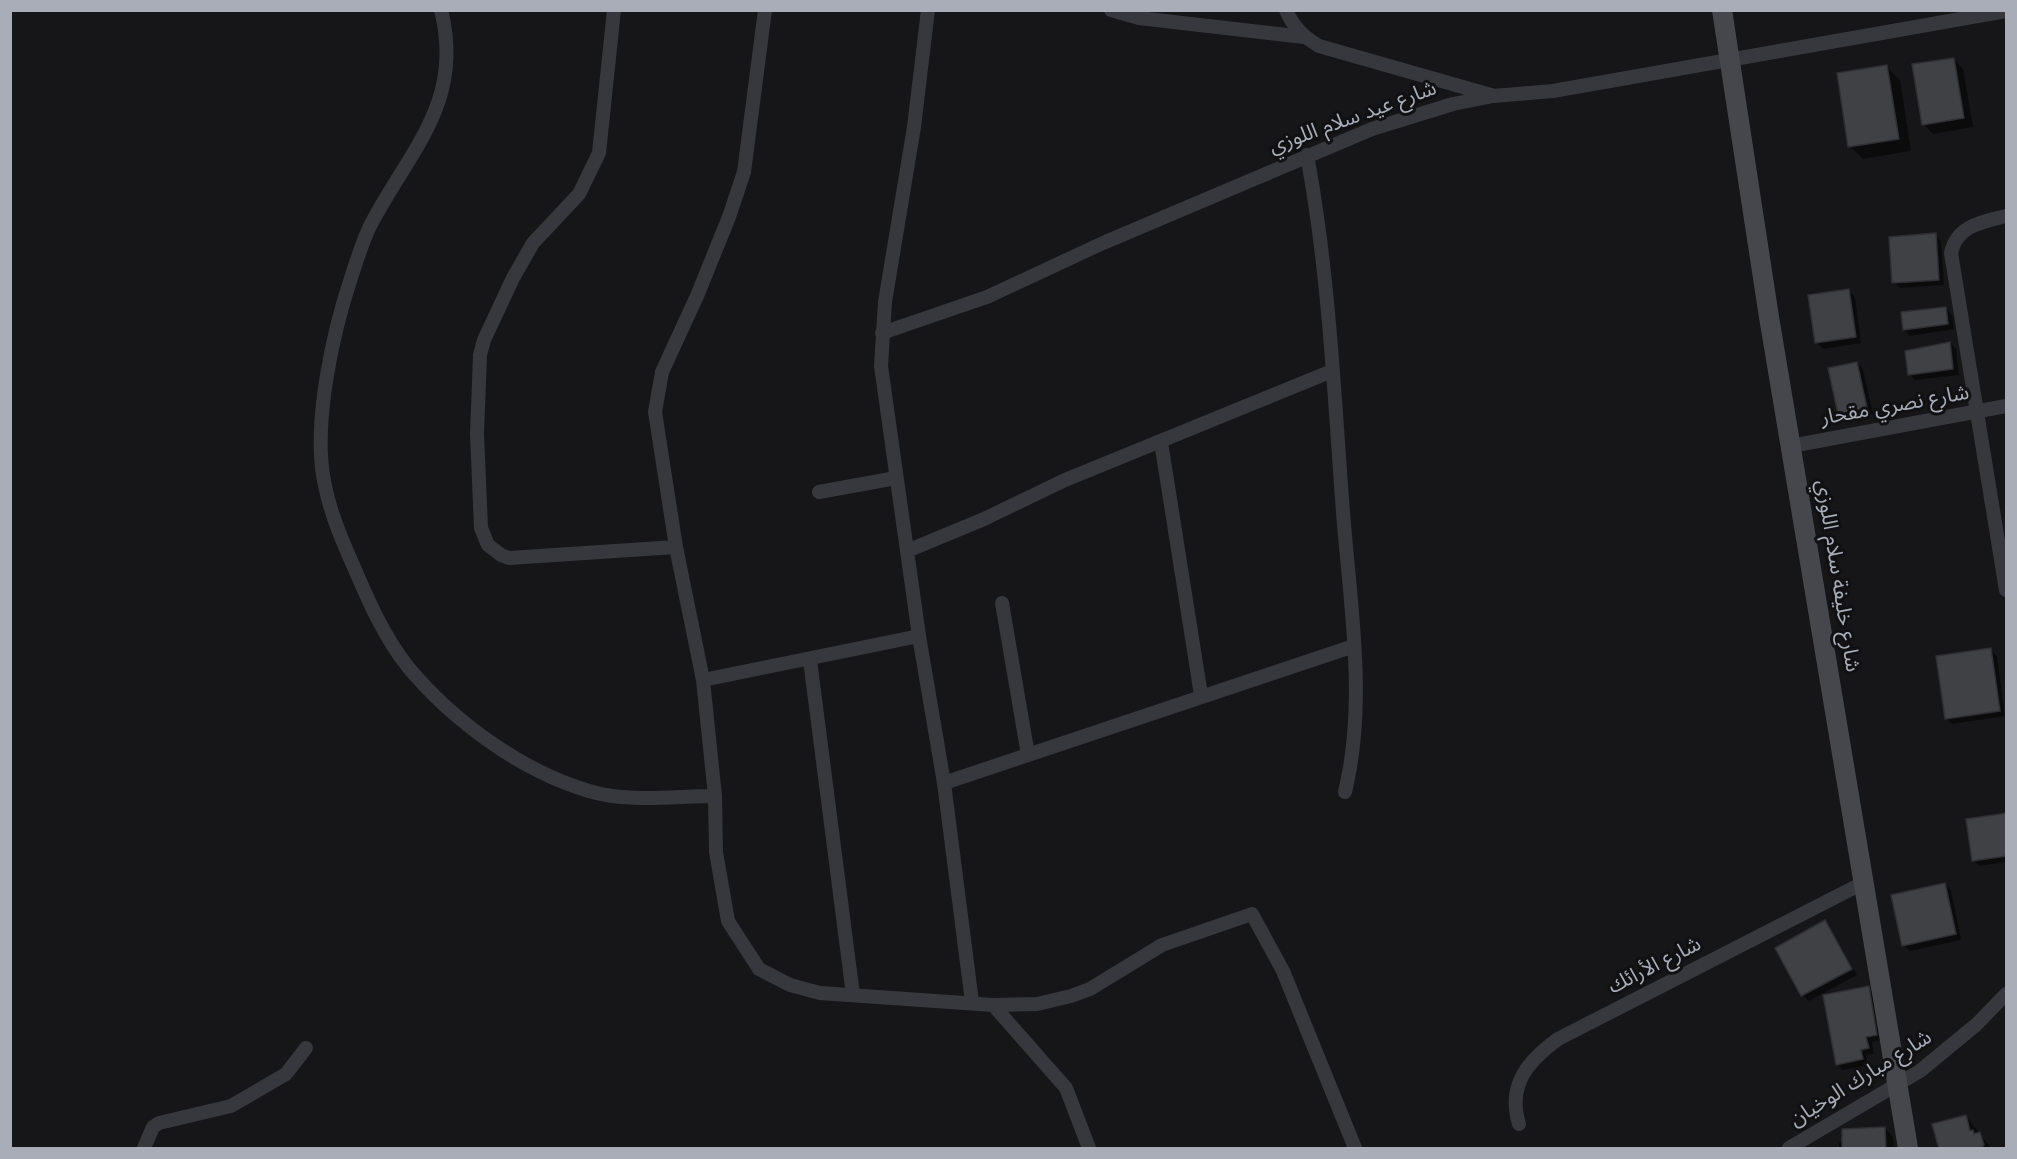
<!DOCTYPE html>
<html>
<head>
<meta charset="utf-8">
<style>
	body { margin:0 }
	#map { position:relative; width:2017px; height:1159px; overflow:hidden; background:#161618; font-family:"Varela Round",sans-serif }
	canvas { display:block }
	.frame { position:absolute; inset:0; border:12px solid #a8adb8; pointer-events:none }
</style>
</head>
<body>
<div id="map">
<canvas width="2017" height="1159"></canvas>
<div class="frame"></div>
</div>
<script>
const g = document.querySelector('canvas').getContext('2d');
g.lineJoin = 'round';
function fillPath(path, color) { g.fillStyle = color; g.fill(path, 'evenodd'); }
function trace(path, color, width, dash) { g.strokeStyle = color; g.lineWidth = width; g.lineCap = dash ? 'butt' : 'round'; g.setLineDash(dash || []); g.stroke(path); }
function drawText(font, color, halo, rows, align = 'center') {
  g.font = font + ' "Varela Round","Noto Sans Arabic",sans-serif'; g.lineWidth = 6; g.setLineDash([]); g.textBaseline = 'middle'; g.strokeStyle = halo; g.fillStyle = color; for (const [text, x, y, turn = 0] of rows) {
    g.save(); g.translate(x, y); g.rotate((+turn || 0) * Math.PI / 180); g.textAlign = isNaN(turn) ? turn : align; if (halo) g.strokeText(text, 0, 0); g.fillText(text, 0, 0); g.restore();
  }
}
fillPath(new Path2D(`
	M1954 59 1963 69 1973 127 1933 134 1923 124Z
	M1887 67 1900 80 1911 151 1863 159 1850 146Z
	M1935 235 1941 241 1944 285 1900 288 1894 282Z
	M1848 290 1855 297 1861 343 1823 349 1817 343Z
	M1946 308 1952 315 1954 329 1910 336 1904 330Z
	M1950 343 1956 349 1959 375 1915 380 1909 374Z
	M1857 363 1863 369 1873 414 1845 420 1839 413Z
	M1990 649 1997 656 2005 716 1952 724 1946 718Z
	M2006 815V862L1979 866 1973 860Z
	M1945 884 1951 890 1961 940 1910 951 1903 945Z
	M1825 922 1857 975 1809 1001 1803 995Z
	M1868 988 1874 994 1882 1040 1872 1042 1874 1054 1866 1055 1868 1065 1843 1070 1837 1064Z
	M1966 1116 1991 1148H1934L1940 1145Z
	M1885 1128 1893 1137 1894 1148H1839V1143Z`), '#0007');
const building = new Path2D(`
	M1954 58 1964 118 1922 125 1912 64Z
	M1887 65 1899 139 1848 147 1837 73Z
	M1936 233 1939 280 1892 283 1889 237Z
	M1849 289 1856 337 1815 343 1808 295Z
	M1946 307 1948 324 1903 330 1901 312Z
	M1950 342 1953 369 1908 375 1905 351Z
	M1857 362 1867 408 1838 414 1828 368Z
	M1991 648 2000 711 1945 719 1936 656Z
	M2007 813V856L1972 861 1966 819Z
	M1945 883 1956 934 1902 946 1891 895Z
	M1825 920 1852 969 1801 996 1775 948Z
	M1869 986 1877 1035 1866 1037 1869 1048 1861 1050 1863 1059 1836 1065 1823 995Z
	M1966 1115 1970 1131 1973 1130 1974 1134 1980 1132 1984 1145 1981 1149H1939L1932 1124Z
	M1885 1127 1886 1149H1842V1129Z`);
fillPath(building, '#404145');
trace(building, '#303034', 1.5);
trace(new Path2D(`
	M441 10C465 104 407 153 369 228 362 244 356 262 351 278 333 332 314 419 323 475 328 507 340 536 353 565 368 600 384 637 408 667 453 721 521 771 589 791 627 803 675 796 715 796
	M614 10 599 153 579 194 533 243 513 278 484 340 480 355 477 434 481 528 488 545 501 555 509 558 676 547
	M765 10 744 172 729 217 697 296 662 372 655 412 676 547 703 680 715 796 716 852 728 921 759 969 790 985 820 993 993 1005 1037 1004 1071 996 1090 989 1162 945 1252 914 1283 971 1355 1148
	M928 10 914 127 885 302 881 366 919 636 944 783 972 1002
	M1111 10 1139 18 1304 37
	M1286 10C1293 27 1304 37 1319 46L1491 95
	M1307 155C1329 273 1334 393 1343 512 1350 604 1367 701 1345 792
	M2006 216C1983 222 1957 225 1951 253L2006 590
	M882 333 987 297 1103 243 1372 129 1453 104 1493 96 1553 91 2006 11
	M1161 442 1201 695
	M1791 446 2006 406
	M819 492 896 478
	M907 551 984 519 1065 480 1332 371
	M1002 603 1028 755
	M810 660 853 995
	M703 680 919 636
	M944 783 1354 646
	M993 1005 1066 1088 1089 1148
	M1519 1124C1507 1085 1528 1061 1558 1039L1863 883
	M144 1148 153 1127 159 1123 231 1106 286 1074 306 1048
	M1789 1148 1920 1071 1977 1024 2006 994`), '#37383d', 14);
trace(new Path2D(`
	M1722 10 1769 317 1908 1148`), '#45474d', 20);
drawText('21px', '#a8adb8', '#111113', [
	["شارع عيد سلام اللوزي",1353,118,-20],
	["شارع نصري مقحار",1895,406,-10],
	["شارع خليفة سلام اللوزي",1837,576,81],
	["شارع الأرائك",1655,966,-27],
	["شارع مبارك الوخيان",1861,1079,-32]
]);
</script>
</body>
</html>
